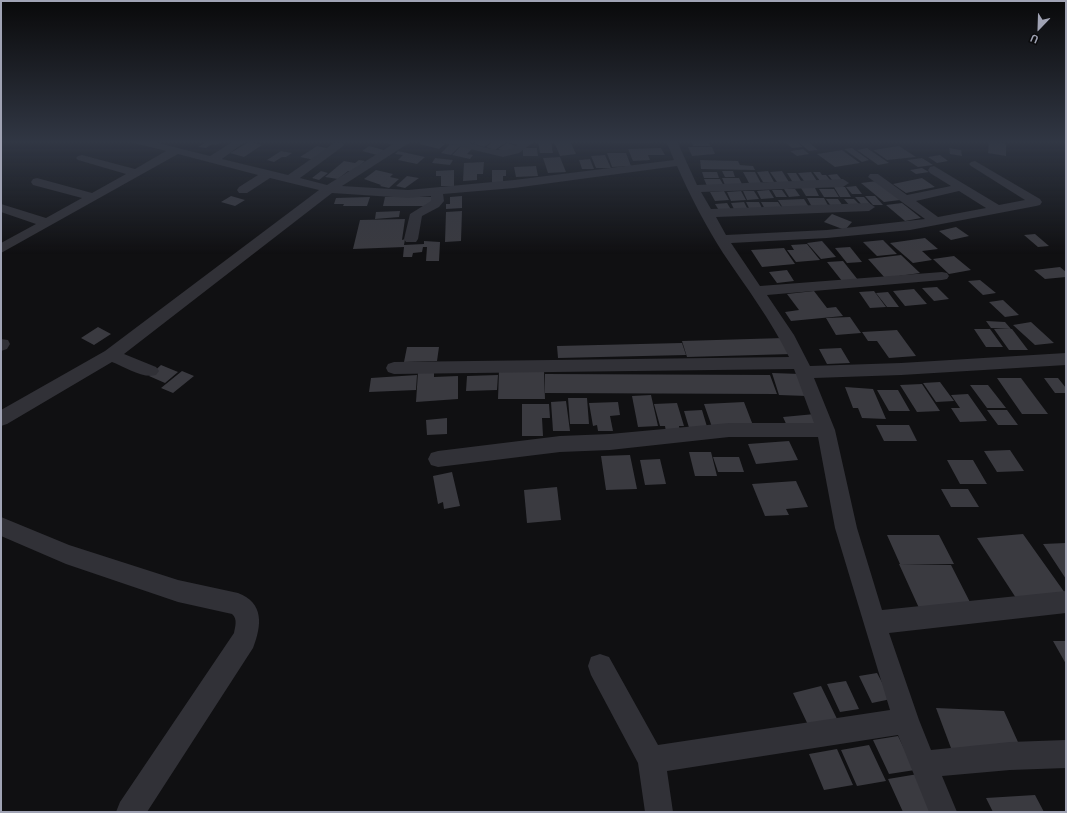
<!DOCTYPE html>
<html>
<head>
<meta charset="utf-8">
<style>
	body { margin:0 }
	#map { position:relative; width:1067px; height:813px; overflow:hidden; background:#101012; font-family:"Space Grotesk",sans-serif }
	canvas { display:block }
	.frame { position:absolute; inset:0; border:2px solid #a0a3b4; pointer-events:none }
	.north { position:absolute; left:1019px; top:8px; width:40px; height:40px; -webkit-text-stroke:3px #0b0b0d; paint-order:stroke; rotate:203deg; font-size:11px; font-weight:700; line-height:16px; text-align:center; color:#a0a3b4 }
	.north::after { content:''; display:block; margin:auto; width:14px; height:18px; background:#a0a3b4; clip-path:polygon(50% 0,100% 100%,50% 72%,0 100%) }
</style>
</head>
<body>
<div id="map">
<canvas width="1067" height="813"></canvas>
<div class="frame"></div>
<div class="north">U</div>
</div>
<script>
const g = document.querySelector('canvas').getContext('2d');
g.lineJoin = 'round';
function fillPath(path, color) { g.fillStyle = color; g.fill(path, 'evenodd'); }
fillPath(new Path2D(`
	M208 141H213L221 142 216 145 212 144 206 148 198 147Z
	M381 141H401L394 145Z
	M424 141H432L445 144 439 149 420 144Z
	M478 141H492L484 147 474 144Z
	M495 141 505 143 495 150 486 147Z
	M510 141H525L519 145 508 142Z
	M538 141H551L553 153H540Z
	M570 141 576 154 560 156 554 142Z
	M613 141H650L651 143H614Z
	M697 141H708L710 146H693L692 142H697Z
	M784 141H795L803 147 792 148Z
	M797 141H807L818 150 809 151Z
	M989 141 1006 144V156L988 153Z
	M249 142 262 145 244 157 230 153Z
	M507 143 516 146 507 152 498 149Z
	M450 144 460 146 451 155 441 153Z
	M317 146 331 149 315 160 300 157Z
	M369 146 384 150 377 155 362 151Z
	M461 146 473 148 467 154 473 155 470 159 452 155Z
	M899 146 916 157 887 160 873 150Z
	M688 147H712L715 154 692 156Z
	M523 148H537L538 156H523Z
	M661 148 665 155H648L650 160 633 161 628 149Z
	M852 148 869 160 862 162 844 149Z
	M867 148 889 163 878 165 857 150Z
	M949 148 961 150 962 156 950 154Z
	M803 149 809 154 797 156 790 151Z
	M842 150 860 163 835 167 817 154Z
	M281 151 292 153 286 157H282L274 162 267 160Z
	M398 151 425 157 417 164 398 160 403 155 395 154Z
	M607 153H626L631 166 612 167Z
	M605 155 611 168H596L591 156Z
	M940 155 948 161 937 163 928 157Z
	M560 157 566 172 548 173 543 158Z
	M435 158 453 160 450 165 432 163Z
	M922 158 933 165 918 167 907 160Z
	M590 159 594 169H582L579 160Z
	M359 160 365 161 352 172 348 171 338 179 325 177 344 161 355 163Z
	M700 160 738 161 740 165 753 166 755 170 701 169Z
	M484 162 483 174H477V180L463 181 464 163Z
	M536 166 538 176 516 177 514 167Z
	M922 168 929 172 916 174 910 170Z
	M376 170 393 174 390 177 399 179 389 188 380 186 389 177 381 185 364 179Z
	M454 170V186H441V176H436V171Z
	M492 170H506V176H503V182H492Z
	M321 171 328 173 319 180 312 178Z
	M722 171H733L735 177H725Z
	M768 171 774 182H763L757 172Z
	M782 171 789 182H777L770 172Z
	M702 172H717L719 178H704Z
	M743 172H755L761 183H749Z
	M811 172 817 181H804L798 173Z
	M813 172H820L822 175H826L831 181H820Z
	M787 173H796L801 181H792Z
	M837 174 842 180 833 181 828 175Z
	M407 176 419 178 405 188 396 186Z
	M722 178H739L742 184 725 185Z
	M922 178 935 187 906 193 893 184Z
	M704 179H720L724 186H707Z
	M877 181 900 200 884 202 861 183Z
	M856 186 862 194H852L846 187Z
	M834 187H845L851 197H840Z
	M801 188H815L819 196H806Z
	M784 189H795L800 196 789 197Z
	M819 189H834L839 197H824Z
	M769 190 774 198 761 199 757 191Z
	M772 190H782L787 197H776Z
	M724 191 729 200 715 201 710 192Z
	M741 191 746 200 731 201 727 192Z
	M743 191H754L759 199 747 200Z
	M231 196 245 200 235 206 221 202Z
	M462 196V208L446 209V204H450V197Z
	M865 196H875L883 205H873Z
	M370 197 367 206H343L344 204H334L336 198Z
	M385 197H432L430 206H383Z
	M855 197H864L871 205H862Z
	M807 198H824L829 207H812Z
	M804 199 809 207 783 208 778 200Z
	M826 199H838L843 206H831Z
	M844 199H854L860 205 850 206Z
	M744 202 748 210 735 211 731 203Z
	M746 202H759L763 210H750Z
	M761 202H778L782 208 765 209Z
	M727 203 732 211 720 212 715 204Z
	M902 203 921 218 905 221 886 205Z
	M400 211 399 217 375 219 376 212Z
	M462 211 461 241 445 242 446 212Z
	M832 214 852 222 845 230 824 222Z
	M405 219 402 240 405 239 404 245 424 244V241L440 242 439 261H426L427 247H423L422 252 413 253 412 257H403L404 247 353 249 360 220Z
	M956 227 969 236 951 240 939 231Z
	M1035 234 1049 246 1038 247 1024 235Z
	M925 238 938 249 922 251 932 260 913 263 890 243Z
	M883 240 897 254 877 256 863 242Z
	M822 241 836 257 821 259 807 243Z
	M807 244 820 260 796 262 787 250H794L791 245Z
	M850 247 862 262 847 263 835 248Z
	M784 248 795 264 762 267 751 250Z
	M901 255 920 273 885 278 868 259Z
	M954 256 971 270 949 274 933 259Z
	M843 261 858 280 842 281 827 262Z
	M1060 267 1066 272V277L1045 279 1034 270Z
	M787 270 794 281 777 283 769 272Z
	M980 280 996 293 983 295 968 281Z
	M937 287 949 299 934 301 922 288Z
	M914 289 927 304 905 306 893 291Z
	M814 291 827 308 836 307 843 316 791 321 785 312 799 310 787 294Z
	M874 291 886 307 870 308 859 292Z
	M888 292 899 307H887L876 293Z
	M1003 300 1019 315 1005 317 989 302Z
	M850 317 861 333 836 335 826 318Z
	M986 321 1005 322 1011 329 991 328Z
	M1031 322 1054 343 1035 345 1013 325Z
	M98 327 111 334 94 345 81 338Z
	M974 329H990L1003 347H986Z
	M994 329H1012L1028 350H1009Z
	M897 330 916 356 889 358 877 341H868L862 332Z
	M784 338 792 354 687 357 682 341Z
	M682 343 686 355 558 358 557 346Z
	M407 347H439L437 361 404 362Z
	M841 348 850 363 827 364 819 349Z
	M161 365 178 372 165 383 149 376Z
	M499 370H544L545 399H498Z
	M182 371 194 376 173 393 161 388Z
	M434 371V377L458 376V399L416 402 418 372Z
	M772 373 800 374 807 396 779 395Z
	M545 374 770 375 777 394 545 393Z
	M417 375 416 390 369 392 371 378Z
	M498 375 497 390 466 391 467 376Z
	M997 378H1021L1048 414H1022Z
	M1044 378H1058L1066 388V393H1055Z
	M940 382 954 401 936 402 923 383Z
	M922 384 940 411 917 412 900 385Z
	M970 385H988L1006 408H987Z
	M845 387 873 389 886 419 862 418 858 408H853Z
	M877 390H898L910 411H889Z
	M968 394 987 421 960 422 951 408H960L951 395Z
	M651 395 658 426 638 427 632 396Z
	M568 398H587L589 424H570Z
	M566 401 570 431H553L551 402Z
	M618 402 620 415 610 416 613 431H598L597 425 593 426 589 403Z
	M744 402 754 428 713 430 704 404Z
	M677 403 684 426H679L680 431 666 432 665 426H660L654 404Z
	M522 404H549L550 418H542L543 436H522Z
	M702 410 708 430 690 431 684 411Z
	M987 410H1007L1018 425H998Z
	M815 414 821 425 788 428 783 417Z
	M447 418V434L427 435 426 420Z
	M876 425H909L917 441H884Z
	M789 441 798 460 756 464 748 444Z
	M1010 450 1024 471 997 472 984 451Z
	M689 452H711L717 476H695Z
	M630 455 637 489 606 490 601 456Z
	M713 457H739L744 472H718Z
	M660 459 666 484 645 485 640 460Z
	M947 460H973L987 484H960Z
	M452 472 460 506 444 509 443 502 438 504 433 476Z
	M796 481 808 507 786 509 789 515 765 516 752 484Z
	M557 487 561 520 527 523 524 490Z
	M941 489H968L979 507H951Z
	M1023 534 1065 593 1016 598 977 538Z
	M887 535H939L954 564H900Z
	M1066 543V579L1043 544Z
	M899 564 951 565 973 608H919Z
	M1053 641H1066V664Z
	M877 673 891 699 872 703 859 676Z
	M846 681 859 709 840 712 827 684Z
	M821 686 838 721 809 727 793 693Z
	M936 708 1004 711 1022 751 951 748Z
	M898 736 915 770 889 774 873 740Z
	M869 745 886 781 857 786 841 750Z
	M837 749 853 785 824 790 809 754Z
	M918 774 936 812H903L888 779Z
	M1035 795 1044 812H993L986 798Z`), '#3a3a40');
fillPath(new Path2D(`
	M133 141H150L210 156 234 141H246L222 159 288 175 334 143H342L344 145 342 147 300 178 327 185 398 141H410L409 143 342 186 408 190 514 180 674 160 666 141H677L697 185 843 179 849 183 843 187 701 192 711 209 869 203 875 207 869 211 716 217 726 235 827 230 925 219 868 177 870 174H878L907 195 951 186 930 173 928 170 930 167 934 166 999 205 1025 200 971 166 969 164 971 162 975 161 1040 199 1042 202 1040 205 1036 206 910 230 827 238 731 243 760 286 942 272 947 273 949 276 947 279 942 280 767 295 794 335 810 366 901 363 1066 353V365L901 375 814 378 835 430 857 528 882 610 1066 591V613L889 633 919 720 931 750 1010 742 1066 740V768L1010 770 942 776 957 812H929L898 735 667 771 673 812H645L638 763 591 675 588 666 591 657 600 654 609 657 658 745 890 710 835 528 818 437H729L610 450 560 452 438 467 431 465 428 459 431 453 438 451 560 436 610 434 729 423H814L794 369 394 374 388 372 386 368 388 364 394 362 789 357C771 320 746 287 723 253 706 226 690 196 677 166L514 188 443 194 444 201 439 207 422 216 418 239 416 242H406L404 239 410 214 431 201V196L408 198 332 193 124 354 156 367 159 371 156 375C143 379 125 367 112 362L7 424 1 426V410L105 351 319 190 270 178 247 193H239L237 190 239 187 258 175 178 154 1 253V243L36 224 1 212V204L46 218 82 198 33 185 31 182 33 179 37 178 92 193 126 174 78 160 76 158 78 156 82 155 135 169 166 151 134 143ZM959 191 986 208 938 217 916 201Z
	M443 141C465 138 482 150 503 150 515 151 517 139 535 141L519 153 503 157 445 143Z
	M1 339 8 340 10 344 7 349 1 351Z
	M1 517 69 545 178 580 238 593C264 603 262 625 253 648L147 812H116L120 802 234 633C235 627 238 619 232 614L178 602 66 564 1 536Z`), '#313137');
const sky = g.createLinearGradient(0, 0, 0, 254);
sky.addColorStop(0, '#09090a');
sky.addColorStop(0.56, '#313744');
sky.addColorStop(1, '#31374400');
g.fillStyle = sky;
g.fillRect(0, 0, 1067, 254);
</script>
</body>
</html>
